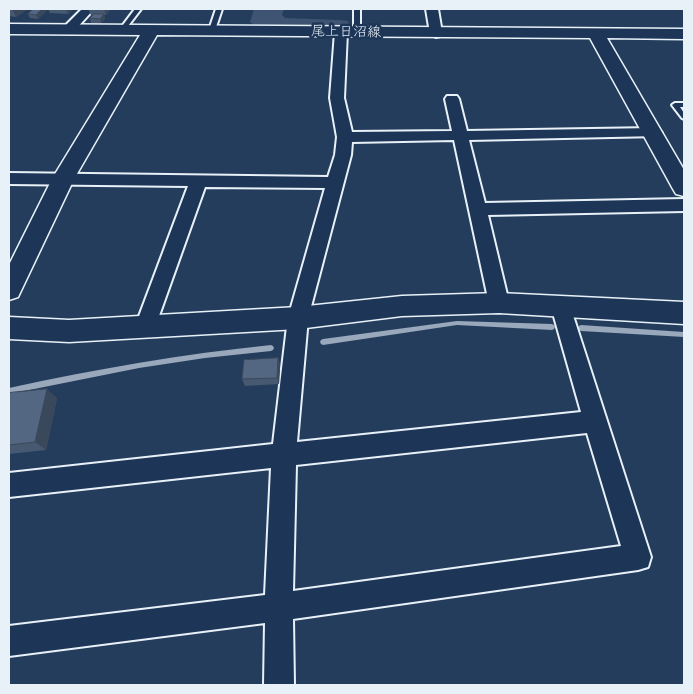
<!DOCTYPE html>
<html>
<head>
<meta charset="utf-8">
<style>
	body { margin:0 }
	#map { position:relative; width:693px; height:694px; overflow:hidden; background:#253d5d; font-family:Delius,sans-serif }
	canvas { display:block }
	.frame { position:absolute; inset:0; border:10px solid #e8f1f8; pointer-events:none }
</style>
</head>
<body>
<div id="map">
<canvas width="693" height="694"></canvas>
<div class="frame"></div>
</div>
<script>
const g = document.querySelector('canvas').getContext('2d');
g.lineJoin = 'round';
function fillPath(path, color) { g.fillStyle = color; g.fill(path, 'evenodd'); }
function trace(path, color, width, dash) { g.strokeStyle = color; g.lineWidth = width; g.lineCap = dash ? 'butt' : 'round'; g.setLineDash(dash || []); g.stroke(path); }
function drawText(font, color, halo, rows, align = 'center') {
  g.font = font + ' Delius,"Klee One",sans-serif'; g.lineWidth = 5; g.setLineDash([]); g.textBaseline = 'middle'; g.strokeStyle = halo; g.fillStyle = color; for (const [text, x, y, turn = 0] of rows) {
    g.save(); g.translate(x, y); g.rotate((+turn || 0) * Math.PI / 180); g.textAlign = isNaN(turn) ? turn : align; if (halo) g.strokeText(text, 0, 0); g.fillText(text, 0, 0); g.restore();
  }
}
fillPath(new Path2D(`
	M254 9H284L282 15 285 18 340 20 348 21 349 25 346 28 254 25 250 22Z`), '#3e5472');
fillPath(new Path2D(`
	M457 321 552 324 554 325 555 327 554 329 552 330 457 325 323 345 321 344 320 342 321 340 323 339Z
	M581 325 684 332V337L581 331 579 330 578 328 579 326Z
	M271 345 273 346 274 348 273 350 271 351 205 358 139 368 9 394V388C96 369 183 354 271 345Z`), '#99a8ba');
const lane = new Path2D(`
	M135 9H141L125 30H121L120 29Z
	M216 9H222L215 30 212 32 209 30Z
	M354 9H360V32L357 34 354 32Z
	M684 103V107H680L684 113V119L682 118 672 105 675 103Z`);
const street = new Path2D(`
	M82 9H94L74 31H66L64 28 66 25Z
	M426 9H438L442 33 440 36 436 37 430 33Z
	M341 28 347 32 344 98 352 132 452 131 445 99 447 96H457L459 99 467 131 654 128 659 130 662 133 659 136 469 140 485 203 684 199V211L488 215 509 303 506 309 499 311 492 309 489 303 454 140 352 142 351 155 308 318 297 442 581 412 551 306 554 300 561 298 568 300 651 557 648 567 638 570 293 619 294 685H264L265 623 9 656V626L265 595 271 468 9 497V473L273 444 288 318 325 188 205 187 155 327 152 333 145 336 138 333 135 327 188 186 9 184V173L328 177 335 155 337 137 330 98 335 32ZM587 433 621 546 293 591 296 465Z`);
const secondary = new Path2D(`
	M9 24 684 29V39L607 38 684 170V196L676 194 673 189 590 38 157 35 74 179 18 297 9 300V265L52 179 140 35 9 34Z
	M499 293 684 302V324L499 313 402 316 298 329 69 342 9 339V317L69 320 298 307 402 296Z`);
trace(lane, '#e8f1f8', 4);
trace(street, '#e8f1f8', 4);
trace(secondary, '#e8f1f8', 3);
fillPath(lane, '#1d3557');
fillPath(street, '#1d3557');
fillPath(secondary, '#1d3557');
fillPath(new Path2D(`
	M9 9H28L16 17 9 16Z
	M48 9 38 19 30 18 28 14Z
	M48 9H74L68 14 50 13Z
	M88 9H111L106 15H104L105 19 101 23H91L90 18 93 15H91Z
	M278 358 280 365 279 384 245 386 242 379Z
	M9 393 57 398 46 450 9 454Z`), '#475970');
fillPath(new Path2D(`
	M12 9H28L16 17Z
	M42 9H48L38 19 36 15Z
	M66 9H74L68 14Z
	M104 9H111L106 15Z
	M104 14 105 19 101 23 100 19Z
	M278 358 280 365 279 384 277 378Z
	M47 389 57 398 46 450 35 442Z`), '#3a485b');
const building = new Path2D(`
	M33 9H42L36 15 28 14Z
	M94 14H104L100 19 90 18Z
	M278 358 277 378 242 379 244 360Z
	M47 389 35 442 9 445V393Z`);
fillPath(building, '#536782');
trace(building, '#3a485b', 1);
drawText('14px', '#e8f1f8', '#1d3557', [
	["尾上日沼線",346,32,1]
]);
</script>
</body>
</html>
